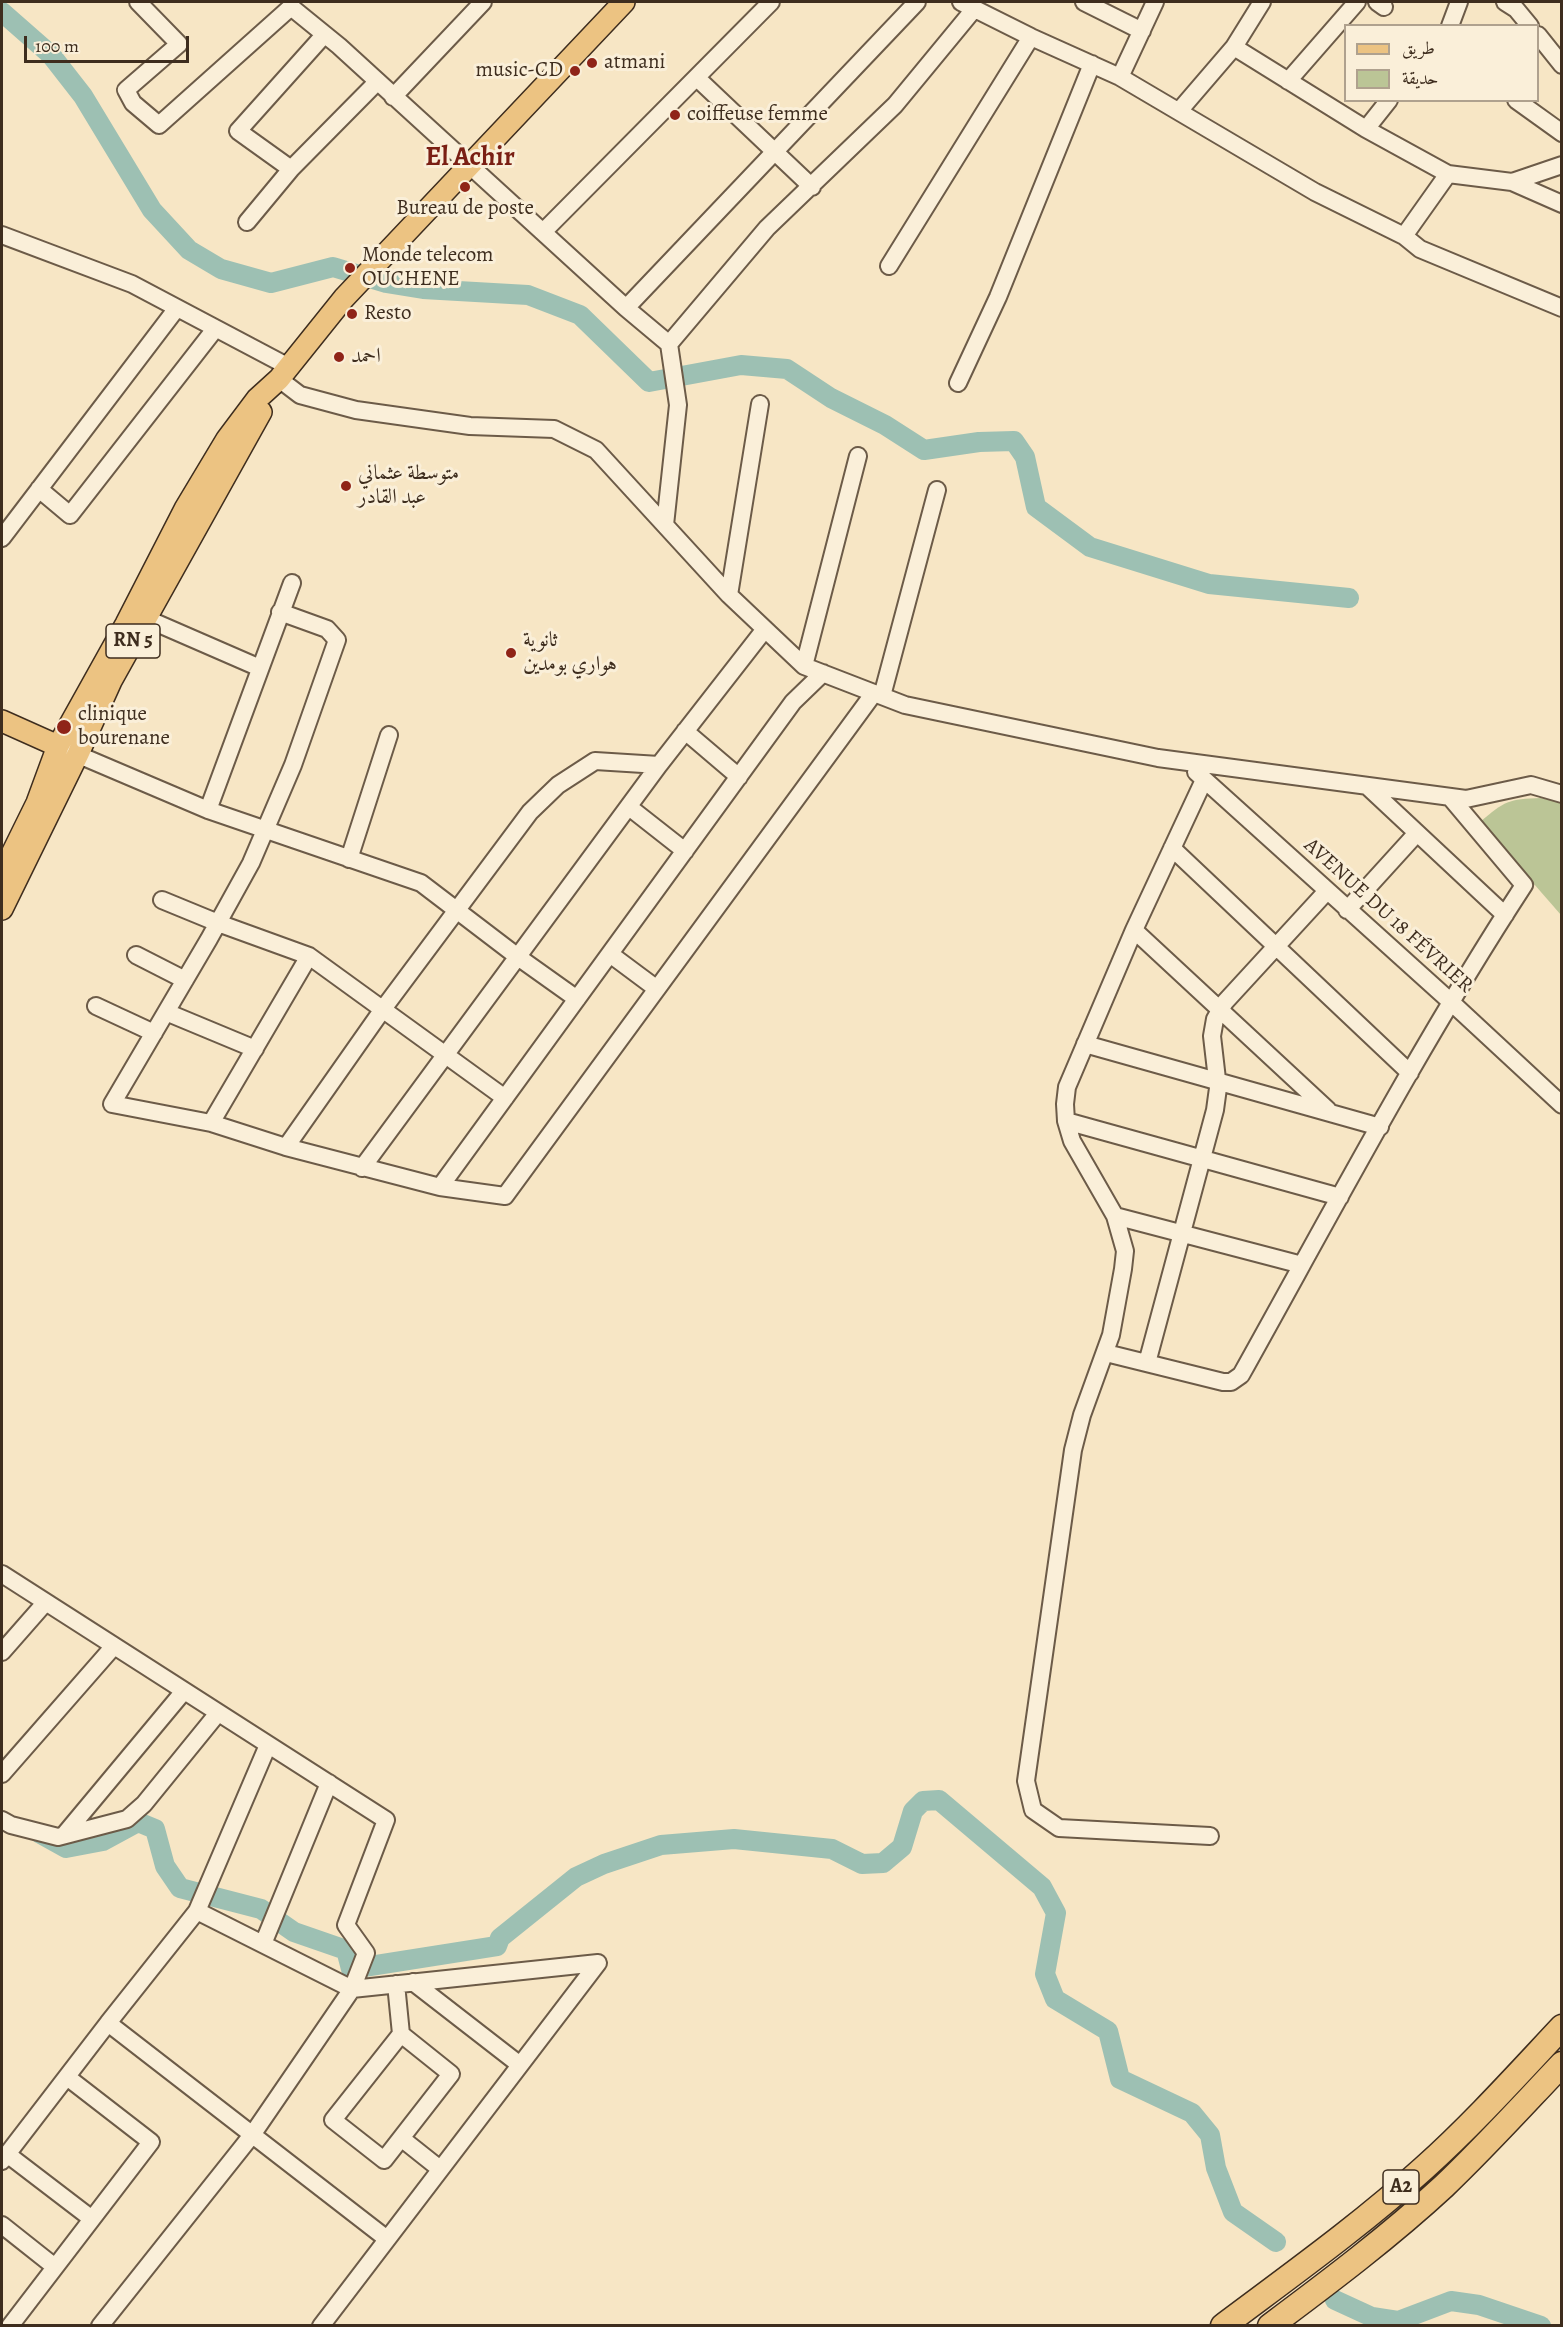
<!DOCTYPE html>
<html>
<head>
<meta charset="utf-8">
<style>
	body { margin:0 }
	#map { position:relative; width:1563px; height:2327px; overflow:hidden; background:#f7e6c5; font-family:Alegreya,Amiri,serif }
	canvas { display:block }
	.frame { position:absolute; inset:0; border:3px solid #3e2d1e; pointer-events:none }
	.legend { position:absolute; left:1344px; top:24px; width:195px; height:78px; box-sizing:border-box; background:#faefd9; border:2px solid #afa18e; margin:0; padding:8px 10px; list-style:none; font-size:18px; color:#3e2d1e }
	.legend li { display:flex; align-items:center; gap:12px; height:30px }
	.legend b { width:30px; border:2px solid #afa18e }
	.scale { position:absolute; left:24px; top:36px; width:165px; height:27px; box-sizing:border-box; border:3px solid #3e2d1e; border-top:0; padding-left:8px; font-size:18px; line-height:21px; white-space:nowrap; color:#3e2d1e; -webkit-text-stroke:4px #faefd9; paint-order:stroke }
</style>
</head>
<body>
<div id="map">
<canvas width="1563" height="2327"></canvas>
<div class="frame"></div>
<ul class="legend">
<li><b style="height:8px;background:#ecc382"></b>طريق</li>
<li><b style="height:16px;background:#bbc596"></b>حديقة</li>
</ul>
<div class="scale">100 m</div>
</div>
<script>
const g = document.querySelector('canvas').getContext('2d');
g.lineJoin = 'round';
function fillPath(path, color) { g.fillStyle = color; g.fill(path, 'evenodd'); }
function trace(path, color, width, dash) { g.strokeStyle = color; g.lineWidth = width; g.lineCap = dash ? 'butt' : 'round'; g.setLineDash(dash || []); g.stroke(path); }
function drawText(font, color, halo, rows, align = 'center') {
  g.font = font + ' Alegreya,Amiri,serif'; g.lineWidth = 6; g.setLineDash([]); g.textBaseline = 'middle'; g.strokeStyle = halo; g.fillStyle = color; for (const [text, x, y, turn = 0] of rows) {
    g.save(); g.translate(x, y); g.rotate((+turn || 0) * Math.PI / 180); g.textAlign = isNaN(turn) ? turn : align; if (halo) g.strokeText(text, 0, 0); g.fillText(text, 0, 0); g.restore();
  }
}
fillPath(new Path2D(`
	M1541 798 1561 803V915L1480 822C1505 801 1508 799 1541 798Z`), '#bbc596');
trace(new Path2D(`
	M2 12 51 55 83 96 152 210 189 250 221 269 271 283 333 267 386 283 423 289 528 295 580 315 649 382 741 365 787 369 831 398 885 425 924 450 979 442 1014 441 1025 457 1036 507 1090 547 1209 584 1349 598
	M39 1833 66 1848 103 1841 138 1822 155 1829 165 1866 180 1888 261 1909 294 1932 346 1950 351 1969 497 1946 500 1938 576 1877 604 1864 661 1845 734 1839 832 1849 862 1864 883 1863 902 1847 913 1811 923 1801 939 1800 1042 1887 1056 1913 1045 1974 1055 1999 1108 2031 1120 2079 1192 2113 1210 2135 1216 2168 1233 2212 1276 2242
	M1335 2300 1372 2317 1398 2321 1451 2301 1479 2305 1541 2326`), '#9dc0b3', 20);
const minor = new Path2D(`
	M138 2 179 44 126 90 133 103 159 125 291 7 339 46 626 308 669 344 767 228 895 105 975 8
	M961 2 1031 37 1120 77 1315 192 1404 236 1420 249 1562 308
	M1084 2 1142 31
	M1377 2 1384 7
	M1505 2 1516 9 1530 26
	M1450 26 1459 2
	M1538 35 1562 65
	M1234 47 1262 2
	M1120 77 1155 2
	M697 78 812 187
	M1288 81 1357 2
	M393 97 483 2
	M1516 100 1562 133
	M1179 111 1234 47 1366 129 1448 174
	M1366 129 1389 100
	M291 169 238 131 324 35
	M1512 182 1562 165
	M247 222 291 169 377 82
	M543 232 771 2
	M2 235 132 284 289 367
	M1404 236 1448 174 1512 182 1562 204
	M889 266 1031 37
	M626 308 917 2
	M279 379 300 395 356 410 470 426 554 429 596 450 729 595 804 666 905 705 1158 758 1466 799 1531 785 1562 794
	M958 383 998 297 1092 64
	M39 489 70 515 215 329
	M665 525 678 405 669 344
	M2 538 177 308
	M729 595 760 404
	M280 612 327 629 337 640 293 765 251 863 209 939 112 1104 211 1123 286 1147
	M145 618 260 668
	M804 666 858 456
	M882 696 937 490
	M685 731 739 777
	M67 750 208 810 421 883 518 957 577 999
	M659 765 595 761 558 785 530 812 383 1009 286 1147 440 1187 793 702 823 673
	M1196 772 1451 1002 1562 1105
	M1204 780 1134 930 1067 1087 1065 1104 1066 1121 1072 1141 1115 1216 1125 1251 1123 1269 1111 1335 1082 1415 1073 1450 1026 1781 1033 1810 1059 1828 1210 1836
	M1367 786 1505 915
	M629 807 685 851
	M208 810 292 583
	M1172 848 1410 1073
	M349 859 389 735
	M162 900 218 923 309 956 505 1098
	M1347 910 1417 833
	M1134 930 1328 1110
	M610 954 657 989
	M136 955 185 980
	M96 1006 154 1033
	M166 1012 255 1049
	M1085 1044 1380 1127
	M1066 1121 1340 1197
	M211 1123 309 956
	M362 1168 659 765 765 629
	M440 1187 505 1196 874 693
	M1115 1216 1302 1265
	M1106 1353 1223 1382H1231L1241 1375C1333 1210 1421 1043 1524 885L1450 797
	M1147 1363 1215 1110 1218 1088 1212 1036 1215 1019 1225 1002 1327 891
	M2 1574 386 1820 346 1925 366 1953 352 1989 252 2135 100 2326
	M2 1652 45 1603
	M2 1774 114 1646
	M2 1820 11 1825 58 1837 127 1819 144 1804 218 1713
	M64 1835 184 1691
	M197 1911 268 1745
	M263 1944 329 1783
	M413 1982 520 2065
	M396 1984 401 2034
	M108 2023 197 1911 352 1989 598 1963 321 2326
	M401 2034 451 2074 384 2160 333 2120Z
	M401 2138 440 2169
	M7 2154 92 2219
	M2 2161 108 2023 387 2239
	M2 2225 55 2267
	M10 2326 151 2142 67 2077`);
const major = new Path2D(`
	M2 721 58 746
	M2 874 37 803 58 746 126 624 185 509 227 439 257 399 279 379 344 298 624 2
	M2 909 78 754 111 681 261 412`);
const highway = new Path2D(`
	M1223 2326C1291 2275 1361 2225 1424 2168 1473 2124 1517 2075 1562 2027
	M1270 2326C1329 2282 1390 2236 1444 2186 1485 2147 1523 2105 1562 2064`);
trace(minor, '#6c5b48', 20);
trace(major, '#3e2d1e', 24);
trace(highway, '#3e2d1e', 27);
trace(minor, '#faefd9', 16);
trace(major, '#ecc382', 21);
trace(highway, '#ecc382', 24);
for (const [x, y, r, color] of [
	[592,63,6,"#8f2418"],
	[575,71,6,"#8f2418"],
	[675,115,6,"#8f2418"],
	[465,187,6,"#8f2418"],
	[350,268,6,"#8f2418"],
	[352,314,6,"#8f2418"],
	[339,357,6,"#8f2418"],
	[346,486,6,"#8f2418"],
	[511,653,6,"#8f2418"],
	[64,727,8,"#8f2418"]
]) { const dot = new Path2D(); dot.arc(x, y, r, 0, 2 * Math.PI); g.fillStyle = color; g.fill(dot); trace(dot, '#faefd9', 2); }
for (const [x, y, w] of [
	[133,641,54],
	[1401,2187,36]
]) { const box = new Path2D(); box.roundRect(x - w / 2, y - 17, w, 34, 4.5); g.fillStyle = '#faefd9'; g.fill(box); trace(box, '#3e2d1e', 1.5); }
drawText('bold 20px', '#3e2d1e', null, [
	["RN 5",133,641],
	["A2",1401,2187]
]);
drawText('21px', '#3e2d1e', '#faefd9', [
	["atmani",604,63],
	["music-CD",563,71,"right"],
	["coiffeuse femme",687,115],
	["Bureau de poste",465,209,"center"],
	["Monde telecom",362,256],
	["OUCHENE",362,280],
	["Resto",364,314],
	["احمد",351,357],
	["متوسطة عثماني",358,474],
	["عبد القادر",358,498],
	["ثانوية",523,641],
	["هواري بومدين",523,665],
	["clinique",78,715],
	["bourenane",78,739]
], 'left');
drawText('21px', '#3e2d1e', '#faefd9', [
	["AVENUE DU 18 FÉVRIER",1388,916,42]
]);
drawText('bold 27px', '#7a1f14', '#faefd9', [
	["El Achir",470,158]
]);
</script>
</body>
</html>
